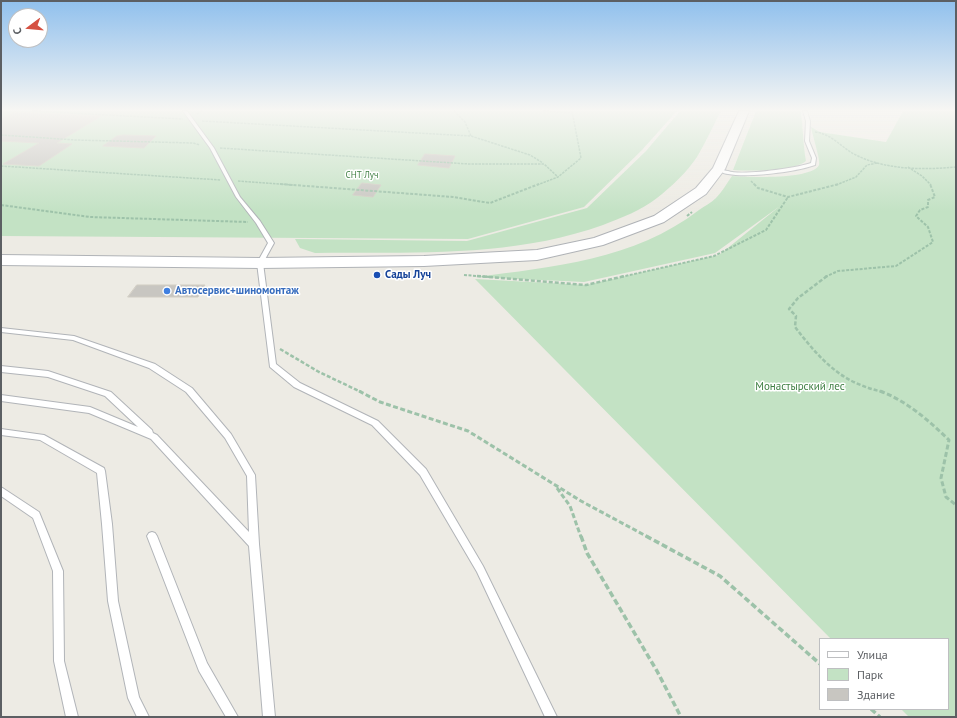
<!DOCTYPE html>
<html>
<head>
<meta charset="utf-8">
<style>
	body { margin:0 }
	#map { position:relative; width:957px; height:718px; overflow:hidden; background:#edebe4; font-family:"PT Sans",sans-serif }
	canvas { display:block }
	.frame { position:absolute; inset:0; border:2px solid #5c5f63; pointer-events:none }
	.legend { position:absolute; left:819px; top:638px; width:130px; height:72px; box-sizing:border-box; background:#fff; border:1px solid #bebfc1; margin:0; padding:5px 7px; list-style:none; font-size:12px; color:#5c5f63 }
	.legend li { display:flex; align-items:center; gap:8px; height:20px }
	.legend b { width:20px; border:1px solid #bebfc1 }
	.north { position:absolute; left:8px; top:8px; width:40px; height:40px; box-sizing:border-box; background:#fff; border:1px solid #bebfc1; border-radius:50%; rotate:254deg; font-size:11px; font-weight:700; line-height:16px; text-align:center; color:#5c5f63 }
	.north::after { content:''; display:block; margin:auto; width:14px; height:18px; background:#d55142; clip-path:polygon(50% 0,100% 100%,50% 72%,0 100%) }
</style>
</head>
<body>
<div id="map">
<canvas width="957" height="718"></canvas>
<div class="frame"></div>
<ul class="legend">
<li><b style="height:5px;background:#fff"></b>Улица</li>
<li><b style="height:11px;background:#c3e2c4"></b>Парк</li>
<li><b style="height:11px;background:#c8c6c1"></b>Здание</li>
</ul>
<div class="north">С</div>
</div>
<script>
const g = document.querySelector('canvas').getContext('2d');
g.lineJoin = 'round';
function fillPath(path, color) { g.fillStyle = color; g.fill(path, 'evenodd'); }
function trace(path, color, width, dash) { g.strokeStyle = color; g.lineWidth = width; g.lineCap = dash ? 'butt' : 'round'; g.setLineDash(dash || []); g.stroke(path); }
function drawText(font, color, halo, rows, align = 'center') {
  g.font = font + ' "PT Sans",sans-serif'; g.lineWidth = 3; g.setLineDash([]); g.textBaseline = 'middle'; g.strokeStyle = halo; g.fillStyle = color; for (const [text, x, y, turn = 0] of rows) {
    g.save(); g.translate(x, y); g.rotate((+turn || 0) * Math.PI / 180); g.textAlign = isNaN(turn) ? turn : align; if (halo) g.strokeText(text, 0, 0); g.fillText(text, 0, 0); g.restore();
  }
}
fillPath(new Path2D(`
	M1 111H677L642 150 584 207 468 239 1 236Z
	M680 111H721C713 126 706 142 697 157 687 172 671 187 657 198 642 210 621 218 603 225 511 258 411 252 315 253L300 248 295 239 467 241 587 208 646 151Z
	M756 111H801C803 128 803 144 806 161 792 172 750 171 733 170Z
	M903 111H956V717H909L901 709H948V639H831L475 279 586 285 714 256 719 255 780 206 715 253 584 282 475 277C553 267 634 260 699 210 704 206 711 203 716 198 722 192 727 183 732 176 747 177 812 180 819 165 821 161 812 134 811 127L820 132 886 142Z`), '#c3e2c4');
const building = new Path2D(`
	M15 112 62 114 101 116 57 143 72 144 39 166 3 164 39 143 1 141V119Z
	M117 136 123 135 156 136 144 148 103 146Z
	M425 154 455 156 449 168 418 165Z
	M362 183 381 185 373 197 353 195Z
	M137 285H205L198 297H128Z`);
fillPath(building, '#c8c6c1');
trace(building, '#d1cdc3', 1);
const lane = new Path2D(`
	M183 111H187L214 148 240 197 260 221 274 243 263 263 276 364 300 383 378 421 426 469 483 566 557 717H545L477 572 420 475 372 425 294 387 270 367 257 263 268 243 256 223 236 197 210 148Z
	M803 111H807L810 121 809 141 816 158 815 165C795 172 748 178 728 174 724 174 720 171 717 169L719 168C722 169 725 171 728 171 741 176 797 168 811 163L812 158 805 141 806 121Z
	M1 328 74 336 155 364 192 388 231 434 255 475 259 544 275 717H263L249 546 151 439 89 413 1 401V395L90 407 138 427 105 396 48 377 1 372V366L48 371 111 392 152 430 153 433 157 435 249 532 247 476 225 438 186 392 149 368 73 340 1 332Z
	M1 429 44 435 104 468 105 471 112 524 118 601 139 697 149 717H137L128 698 108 601 102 524 97 473 40 440 1 435Z
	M1 487 39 512 63 571 64 661 78 717H66L54 661 53 571 33 518 1 496Z
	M152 532 155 533 157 536 207 663 238 717H226L199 671 147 536 149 533Z`);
const secondary = new Path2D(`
	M739 111H749L725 169 706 194 664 222 603 245 537 260 424 266 260 268 1 265V255L260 258 424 256 537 250 594 238 654 216 696 188 713 168Z`);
trace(lane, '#b1b4b8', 2);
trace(secondary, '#b0b3b7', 2);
trace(new Path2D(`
	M32 111 183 119
	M454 111 465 122 471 136
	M543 111 572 113
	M197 114 202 111
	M202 121 471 136 530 155 543 163
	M815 132C833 134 842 149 858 156 887 170 925 170 956 167
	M1 135 76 140 193 143 200 145
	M220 148 469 164H544L558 177
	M1 166 221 180
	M908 167 922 176 931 185
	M238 181 293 185
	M751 181 755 185
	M537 185 558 177 581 158 572 111
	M836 185 856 177 867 165 877 163`), '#9dc2a9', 1.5, [2.5, 1]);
trace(new Path2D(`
	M280 184 453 197 490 203 539 184
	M754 184 758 188 788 197 839 184
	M1 205 90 217 248 222
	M687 216 692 212
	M464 275 490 277
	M621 277 714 256 766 230 788 197
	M825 277 838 271 896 266 933 242 928 227 916 216 920 210 928 207V200L935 197 930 184`), '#9dc2a9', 2, [3, 1.5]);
trace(new Path2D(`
	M477 276 586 285 625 276
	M827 276 798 298 789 309 796 316 795 327C812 349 831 372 856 383 865 387 874 390 883 392
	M280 349 319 372 361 392`), '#9dc2a9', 2.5, [4, 2]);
trace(new Path2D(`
	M359 391 380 402 468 431 581 501 648 537
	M880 391C907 401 928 420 949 440L941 478 946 497 956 505
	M557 488 570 506 581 537`), '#9dc2a9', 3, [5, 2.5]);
trace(new Path2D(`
	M581 536 587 553 657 671 681 717
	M646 536 720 576 820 664
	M871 709 880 717`), '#9dc2a9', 3.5, [6, 3]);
fillPath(lane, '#fff');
fillPath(secondary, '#fff');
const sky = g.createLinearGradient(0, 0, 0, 212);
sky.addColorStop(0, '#90c0ed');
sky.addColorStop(0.52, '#f7f6f3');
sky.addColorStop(1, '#f7f6f300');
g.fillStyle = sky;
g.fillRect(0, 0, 957, 212);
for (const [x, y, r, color] of [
	[377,275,4,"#1a4fb4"],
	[167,291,4,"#3f7fe0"]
]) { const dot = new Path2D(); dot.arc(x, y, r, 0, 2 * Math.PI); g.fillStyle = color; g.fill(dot); trace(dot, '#fff', 1.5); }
drawText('9px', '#3f7f43', '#fff', [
	["СНТ Луч",362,175]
]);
drawText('bold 11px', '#164399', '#fff', [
	["Сады Луч",385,275]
], 'left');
drawText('bold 11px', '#366cbe', '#fff', [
	["Автосервис+шиномонтаж",175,291]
], 'left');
drawText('11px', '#3f7f43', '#fff', [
	["Монастырский лес",800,387]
]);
</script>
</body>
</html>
